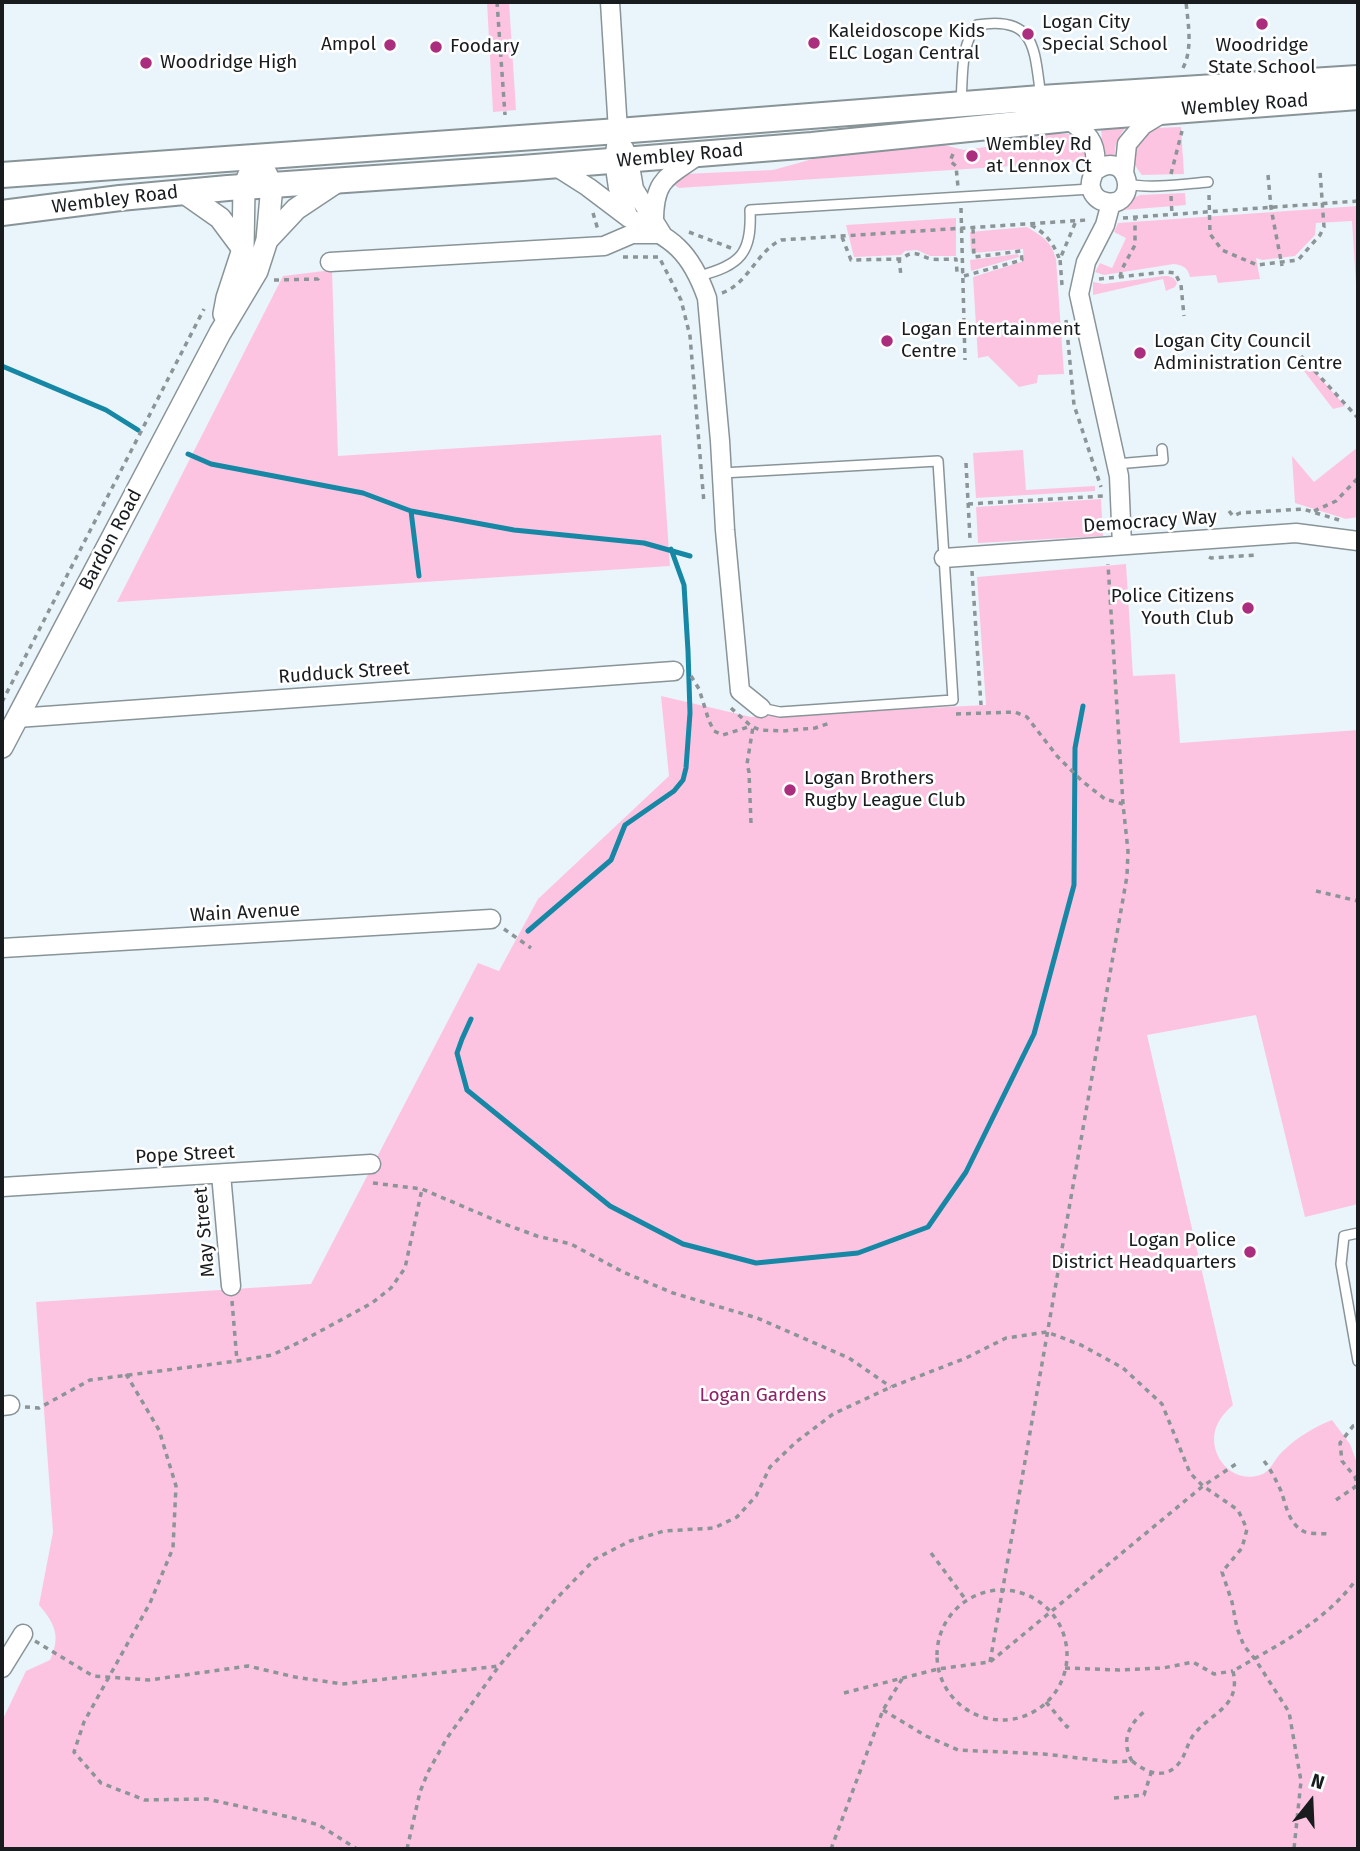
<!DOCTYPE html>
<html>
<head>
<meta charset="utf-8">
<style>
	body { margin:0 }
	#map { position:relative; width:1360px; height:1851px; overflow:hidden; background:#e9f5fa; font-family:"Fira Sans",sans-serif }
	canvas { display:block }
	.frame { position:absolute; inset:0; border:4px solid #181c1e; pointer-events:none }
	.north { position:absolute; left:1276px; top:1767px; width:70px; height:70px; -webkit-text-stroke:5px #fff; paint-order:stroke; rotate:18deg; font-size:19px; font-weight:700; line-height:28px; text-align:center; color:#181c1e }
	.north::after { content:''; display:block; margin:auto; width:24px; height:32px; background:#181c1e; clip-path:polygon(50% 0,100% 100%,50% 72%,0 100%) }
</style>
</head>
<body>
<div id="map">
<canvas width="1360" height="1851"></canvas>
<div class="frame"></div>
<div class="north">N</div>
</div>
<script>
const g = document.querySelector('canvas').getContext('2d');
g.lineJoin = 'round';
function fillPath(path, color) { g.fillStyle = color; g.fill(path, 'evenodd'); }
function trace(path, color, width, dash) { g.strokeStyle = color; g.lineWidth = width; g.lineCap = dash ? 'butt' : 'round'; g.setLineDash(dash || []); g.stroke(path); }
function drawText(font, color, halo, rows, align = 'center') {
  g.font = font + ' "Fira Sans",sans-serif'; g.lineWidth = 5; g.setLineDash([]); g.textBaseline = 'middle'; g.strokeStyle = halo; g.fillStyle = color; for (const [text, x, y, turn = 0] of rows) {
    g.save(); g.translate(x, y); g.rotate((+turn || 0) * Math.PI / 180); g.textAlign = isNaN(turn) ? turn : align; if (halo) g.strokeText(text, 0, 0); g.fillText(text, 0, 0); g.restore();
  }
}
fillPath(new Path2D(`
	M487 2H509L516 110 493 112Z
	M1181 127 1184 174 1142 175C1131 162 1131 153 1137 137L1155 128Z
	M1125 128C1118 138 1114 145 1115 158L1104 159 1101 129Z
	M1046 134H1083L1088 161 679 188 673 184 684 174 773 170 849 149 936 143 964 150 1029 141Z
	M1185 193 1186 205 1124 210 1131 199 1140 195Z
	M1358 206V316L1352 221 1316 223 1315 235 1295 256 1262 260 1256 258 1260 279 1218 283 1216 275 1190 277C1188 268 1183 265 1174 264L1104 275 1095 272 1100 263 1112 268 1126 238 1114 232 1118 223Z
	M956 218V256H930L917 250 905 251 901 255 854 257 846 225Z
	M1027 227C1043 237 1051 241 1056 259L1064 374 1038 375 1037 383 1019 387 988 356 978 358 973 277 1024 261 1023 249 971 253 970 232Z
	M1018 254 1019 257 971 271 970 260Z
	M332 270 338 456 661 435 670 566 117 602 283 276Z
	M1164 276C1171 276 1174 277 1177 283L1175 287 1166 291 1163 279 1093 295V282L1104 284Z
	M1308 364 1345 406 1333 409 1304 371Z
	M1358 447V517L1346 519 1295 503 1292 456 1314 482Z
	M1023 450 1026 490 1095 486V491L976 498 973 453Z
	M1101 499 1103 536 978 543 976 507Z
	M1126 564 1133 676 1175 674 1180 743 1358 730V1204L1305 1217 1256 1015 1147 1035 1233 1405C1225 1412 1218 1420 1215 1431 1209 1457 1233 1484 1260 1475 1271 1472 1274 1459 1282 1452 1296 1438 1314 1427 1332 1420L1350 1444 1358 1466V1849H2V1721L26 1671 50 1660C61 1636 55 1624 39 1605L53 1532 36 1302 311 1284 478 963 499 971 538 899 669 776 661 696 751 717 986 705 977 577Z`), '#fdc4e2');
trace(new Path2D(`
	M2 366 106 410 138 430
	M188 454 211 464 363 493 411 511 514 530 644 543 690 556
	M411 511 419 576
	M528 931 611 860 625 825 674 791 683 780 686 768 690 713 688 651 684 585 671 549
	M471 1019 462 1039 457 1053 467 1090 610 1206 683 1244 756 1263 858 1253 928 1227 966 1172 1034 1034 1074 885 1075 748 1083 706`), '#1687a4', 5);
const service = new Path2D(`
	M961 102C963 76 960 46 977 25 1037 15 1034 50 1041 97
	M1128 184C1151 189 1184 184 1208 182
	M699 276C741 265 752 253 750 210L1091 189
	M1116 464 1163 460 1162 449
	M722 473 938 461 953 700 780 712 761 708
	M1358 1233 1344 1236 1341 1264 1358 1361`);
const minor = new Path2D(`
	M610 2 618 131 614 161 618 188 629 218C673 239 690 250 707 298L720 441 725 530 740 691 761 708
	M1067 119C1087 133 1098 141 1095 168 1094 175 1089 180 1091 188 1093 196 1099 201 1106 202 1140 209 1130 146 1095 171
	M624 148 629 160 634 189 662 234
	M555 166 588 187 629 218
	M1124 173 1127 144 1143 125 1163 113
	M1111 203 1105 225 1086 262 1079 294 1119 476 1122 545
	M654 221C654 178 668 177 700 154
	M330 262 604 246 632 234H658
	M944 558 1296 533 1358 541
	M17 718 674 671
	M2 948 491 919
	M221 1174 231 1286
	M2 1187 371 1164
	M2 1406 10 1405
	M2 1668 23 1634`);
const tertiary = new Path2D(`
	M183 192 220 218 243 249
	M267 240 296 209 338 181
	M224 314 227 298 243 249 244 187 250 172
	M2 747 220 333 257 271 267 240 272 185 257 156`);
const secondary = new Path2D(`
	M2 175 618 131 1041 98 1358 78
	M2 213 120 198 228 188 522 168 812 145 1067 119 1358 97`);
trace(service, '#899498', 12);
trace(minor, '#899498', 21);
trace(tertiary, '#899498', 24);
trace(secondary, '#899498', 28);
trace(new Path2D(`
	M497 2 505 115
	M1183 68C1193 49 1188 23 1186 2
	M953 154 950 161 956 166 958 187
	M1171 174 1182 131
	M1268 175 1271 208 1282 266
	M1209 195 1210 234 1222 250 1257 265 1298 260 1320 235 1324 227 1320 171
	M1171 196 1172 215
	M961 208 965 360
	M593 213 598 230
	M1123 218 1358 201
	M1031 225C1045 233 1053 242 1059 258
	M689 232 731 248
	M842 237 851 260 902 259C914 248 919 256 931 259 938 260 948 259 956 259L957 272H963
	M623 257H659L681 300 690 336 704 503
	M899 258 901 276
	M964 276 1022 260 1021 251 974 257 973 227
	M1120 277 1122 269 1135 245V217
	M1099 279 1166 272 1175 273 1181 285 1184 316
	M274 280 318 279 321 275
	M1062 285 1060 259 1076 221
	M722 293C748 284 757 251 781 240L1087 220
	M1066 320 1074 405 1101 487
	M1301 356 1358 418
	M966 463 970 539
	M968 504 1104 496
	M1229 511 1233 516 1240 513 1303 509 1339 520
	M1314 511 1336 501 1358 478
	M1209 557 1211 558 1257 555
	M972 571 981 705
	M691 676 699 689 709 721 714 731 723 735 751 726
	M2 702 204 309
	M731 708 751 726 760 730 782 731 815 728 830 723
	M956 714 1015 712 1027 717 1057 756 1082 781 1105 799 1123 804
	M751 823 749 772 747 764 753 727
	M1316 891 1358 901
	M504 929 531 948
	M373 1183 422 1189 502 1223 537 1236 571 1244 623 1272 673 1293 757 1318 849 1358 891 1387
	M232 1301 237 1361
	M126 1374 159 1430 176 1486 173 1548 150 1603 84 1722 74 1752 101 1783 145 1800 207 1799 298 1819 319 1825 357 1849
	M25 1407 39 1408 90 1380 237 1361 272 1355 304 1340 372 1303 391 1288 405 1268 422 1189
	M1264 1461C1271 1470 1276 1480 1281 1491 1286 1504 1288 1523 1303 1531 1310 1535 1323 1533 1331 1534
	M1336 1500 1355 1487 1357 1483 1355 1477 1342 1461 1340 1443 1353 1426 1358 1425
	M931 1553 966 1600
	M937 1655a65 65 0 1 1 130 0a65 65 0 1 1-130 0Z
	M35 1641 93 1676 149 1680 248 1666 295 1677 342 1684 499 1666
	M990 1662 1127 876 1128 851 1123 804 1108 564
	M1065 1668 1119 1670 1163 1668 1193 1662 1214 1674 1233 1671
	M844 1693 938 1669 990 1662 1203 1486 1236 1464
	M1046 1702 1067 1727 1070 1722
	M883 1710 926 1736 958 1750 1044 1754 1112 1762 1132 1761C1149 1775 1170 1781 1183 1757 1187 1749 1189 1740 1195 1733 1214 1711 1241 1706 1233 1671 1276 1646 1325 1622 1355 1581
	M1132 1761C1121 1742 1128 1725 1144 1712
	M1114 1798 1144 1795 1151 1773
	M407 1849 420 1792 428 1772 447 1738 499 1666 555 1600 595 1559 630 1541 664 1531 714 1528 737 1517 756 1496 770 1467 796 1442 833 1414 891 1387 966 1358 1006 1338 1047 1332 1081 1345 1123 1368 1162 1404 1190 1473 1203 1486 1238 1510 1247 1529 1242 1548 1222 1572 1232 1602 1237 1628 1244 1646 1255 1659 1289 1712 1301 1781 1294 1849
	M831 1849 883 1710 902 1679`), '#8b9497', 3.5, [5, 5]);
trace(service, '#fff', 9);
trace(minor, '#fff', 18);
trace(tertiary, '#fff', 21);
trace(secondary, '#fff', 24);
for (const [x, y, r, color] of [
	[1262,24,7,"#ab2d7e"],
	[1028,34,7,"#ab2d7e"],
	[814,43,7,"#ab2d7e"],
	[390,45,7,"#ab2d7e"],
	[436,47,7,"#ab2d7e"],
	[146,63,7,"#ab2d7e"],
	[972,156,7,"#ab2d7e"],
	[887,341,7,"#ab2d7e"],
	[1140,353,7,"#ab2d7e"],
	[1248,608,7,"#ab2d7e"],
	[790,790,7,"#ab2d7e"],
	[1250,1252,7,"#ab2d7e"]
]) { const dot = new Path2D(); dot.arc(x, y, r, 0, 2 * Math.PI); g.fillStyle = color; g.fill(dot); trace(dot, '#fff', 2.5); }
drawText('19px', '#181c1e', '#fff', [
	["Logan City",1042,23],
	["Special School",1042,45],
	["Kaleidoscope Kids",828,32],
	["ELC Logan Central",828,54],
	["Ampol",376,45,"right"],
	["Woodridge",1262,46,"center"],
	["State School",1262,68,"center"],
	["Foodary",450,47],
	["Woodridge High",160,63],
	["Wembley Rd",986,145],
	["at Lennox Ct",986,167],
	["Logan Entertainment",901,330],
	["Centre",901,352],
	["Logan City Council",1154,342],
	["Administration Centre",1154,364],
	["Police Citizens",1234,597,"right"],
	["Youth Club",1234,619,"right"],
	["Logan Brothers",804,779],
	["Rugby League Club",804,801],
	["Logan Police",1236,1241,"right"],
	["District Headquarters",1236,1263,"right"]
], 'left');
drawText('19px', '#181c1e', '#fff', [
	["Wembley Road",1245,105,-4],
	["Wembley Road",680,156,-5],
	["Wembley Road",115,200,-7],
	["Democracy Way",1150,522,-4],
	["Bardon Road",111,540,-62],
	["Rudduck Street",344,673,-4],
	["Wain Avenue",245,913,-3],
	["Pope Street",185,1155,-3],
	["May Street",205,1232,-95]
]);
drawText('19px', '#8e2167', '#fff', [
	["Logan Gardens",763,1396]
]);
</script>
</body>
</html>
